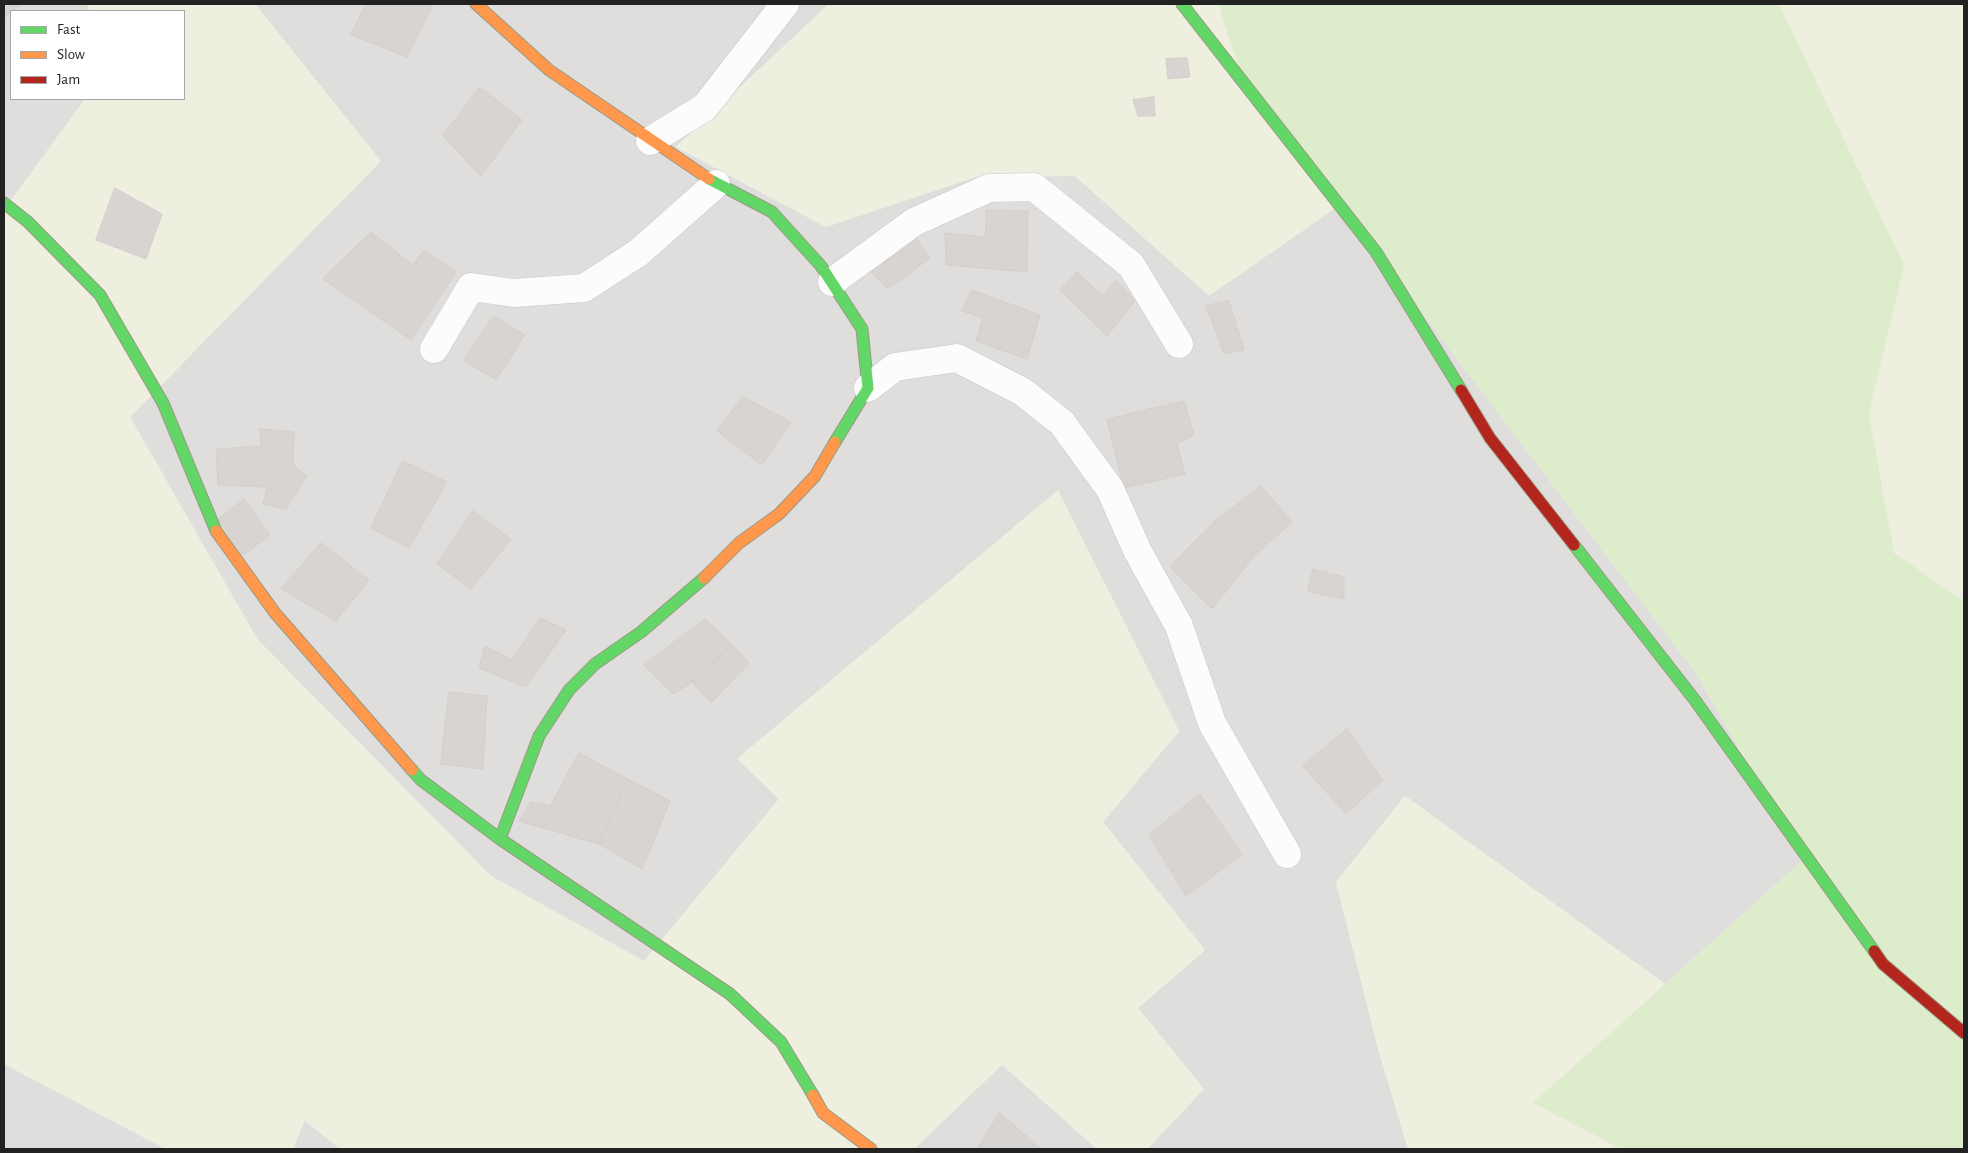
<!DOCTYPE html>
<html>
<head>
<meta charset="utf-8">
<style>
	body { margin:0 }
	#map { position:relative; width:1968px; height:1153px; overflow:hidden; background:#f0eeeb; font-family:"Alegreya Sans",sans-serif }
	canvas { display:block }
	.frame { position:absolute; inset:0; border:5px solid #222; pointer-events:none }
	.legend { position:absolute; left:10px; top:10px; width:175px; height:90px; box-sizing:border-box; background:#fff; border:1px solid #a7a7a7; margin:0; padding:6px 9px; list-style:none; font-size:15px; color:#222 }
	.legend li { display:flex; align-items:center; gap:10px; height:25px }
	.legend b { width:25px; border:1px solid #a7a7a7 }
</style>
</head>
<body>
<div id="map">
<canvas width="1968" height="1153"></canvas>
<div class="frame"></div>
<ul class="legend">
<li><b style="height:6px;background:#63d668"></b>Fast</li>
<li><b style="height:6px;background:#ff974d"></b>Slow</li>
<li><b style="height:6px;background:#b3261e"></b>Jam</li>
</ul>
</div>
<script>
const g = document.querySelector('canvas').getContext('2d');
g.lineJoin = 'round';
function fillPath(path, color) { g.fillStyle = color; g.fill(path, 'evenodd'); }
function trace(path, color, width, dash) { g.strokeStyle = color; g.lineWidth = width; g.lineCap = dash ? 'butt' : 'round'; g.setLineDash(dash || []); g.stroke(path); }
fillPath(new Path2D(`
	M4 4H87L90 11H11V99H85L4 210Z
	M255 4H829L676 147 826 227 976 177 1075 176 1209 295 1340 205 1695 672 1803 860 1665 984 1405 796 1336 882 1379 1052 1408 1149H1147L1204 1089 1138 1008 1205 950 1103 822 1179 731 1058 491 738 758 779 799 644 961 491 876 257 639 130 417 380 161Z
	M4 1064 166 1149H4Z
	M1002 1064 1097 1149H914Z
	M304 1120 340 1149H293Z`), '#dfdedc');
fillPath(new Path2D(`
	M87 4H255L381 161 130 417 257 639 491 876 644 961 779 799 737 759 1058 490 1179 731 1103 822 1205 950 1138 1008 1204 1089 1147 1149H1097L1002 1065 914 1149H340L305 1120 293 1149H166L4 1064V210L85 99H184V11H90Z
	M829 4H1218L1241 75 1340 205 1209 296 1075 176 976 177 826 227 676 147Z
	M1779 4H1964V601L1894 553 1869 414 1904 265Z
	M1405 796 1665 984 1533 1103 1621 1149H1408L1379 1052 1336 882Z`), '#efefdf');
fillPath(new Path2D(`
	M1218 4H1779L1904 265 1869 414 1894 553 1964 601V1149H1621L1533 1103 1803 860 1695 672 1241 75Z`), '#ddeccb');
const building = new Path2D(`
	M4 4H23L4 18Z
	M366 4 433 5 407 57 351 35Z
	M1187 58 1190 77 1168 79 1166 59Z
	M480 87 522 120 481 176 443 136Z
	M1154 97 1155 116H1138L1133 100Z
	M115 188 162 214 146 259 96 240Z
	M987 210 1028 211 1027 272 946 265 945 233 985 237Z
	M371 232 413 265 424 250 456 272 411 340 323 279Z
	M914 236 930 258 888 289 869 270Z
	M1077 272 1103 296 1116 280 1135 301 1107 336 1060 290Z
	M972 290 1040 315 1027 359 976 341 983 318 962 311Z
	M1229 301 1244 350 1224 354 1206 306Z
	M494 316 525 335 496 380 464 360Z
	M743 397 791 422 762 465 717 431Z
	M1184 401 1194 435 1177 444 1185 474 1124 488 1107 420Z
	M260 429 294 432 293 465 307 476 286 509 263 504 267 487 218 485 216 449 261 446Z
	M403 461 447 482 409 548 371 528Z
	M1261 486 1292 522 1253 557 1214 522Z
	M244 499 270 535 242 556 219 519Z
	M473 511 511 539 471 589 437 564Z
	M1214 522 1253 557 1212 609 1170 567Z
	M321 543 369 580 336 621 281 589Z
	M1313 569 1344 577V599L1308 591Z
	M540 618 566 630 526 687 479 668 485 646 512 660Z
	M705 619 732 645 692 682 673 694 644 665Z
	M732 645 749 663 711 703 692 682Z
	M449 692 487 696 483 769 441 764Z
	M1347 729 1383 780 1346 814 1303 766Z
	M579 753 628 779 599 844 519 821 531 802 550 806Z
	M628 779 670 801 642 869 599 844Z
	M1200 794 1242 854 1186 896 1149 835Z
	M1000 1113 1041 1149H977Z`);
fillPath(building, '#d7d4d2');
trace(building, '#d3d0cc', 1);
const street = new Path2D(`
	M650 141 705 107 785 4
	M832 282 914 222 989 188 1034 187 1131 265 1179 344
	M434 349 471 287 514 293 584 288 638 253 716 184
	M868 388 895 367 957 358 1023 392 1062 423 1110 489 1138 552 1179 626 1212 723 1287 854`);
const fast = new Path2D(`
	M1182 4 1376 252 1461 390
	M709 179 772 212 821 266 862 329 868 388 835 442
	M4 203 28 222 100 295 163 403 216 531
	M1574 545 1694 699 1874 951
	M412 770 421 780 500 839 730 994 781 1042 813 1095
	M500 839 539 736 569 690 595 664 641 632 704 578`);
const slow = new Path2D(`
	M476 4 549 70 709 179
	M216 531 275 613 412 770
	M704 578 739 543 779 514 815 476 835 442
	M813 1095 823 1113 871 1149`);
const jam = new Path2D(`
	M1461 390 1490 438 1574 545
	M1874 951 1883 964 1964 1033`);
trace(street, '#c9c8c7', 29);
trace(fast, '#999a82', 13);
trace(slow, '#999a82', 13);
trace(jam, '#999a82', 13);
trace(street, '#fdfcfc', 28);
trace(fast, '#63d668', 11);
trace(slow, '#ff974d', 11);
trace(jam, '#b3261e', 11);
</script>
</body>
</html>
